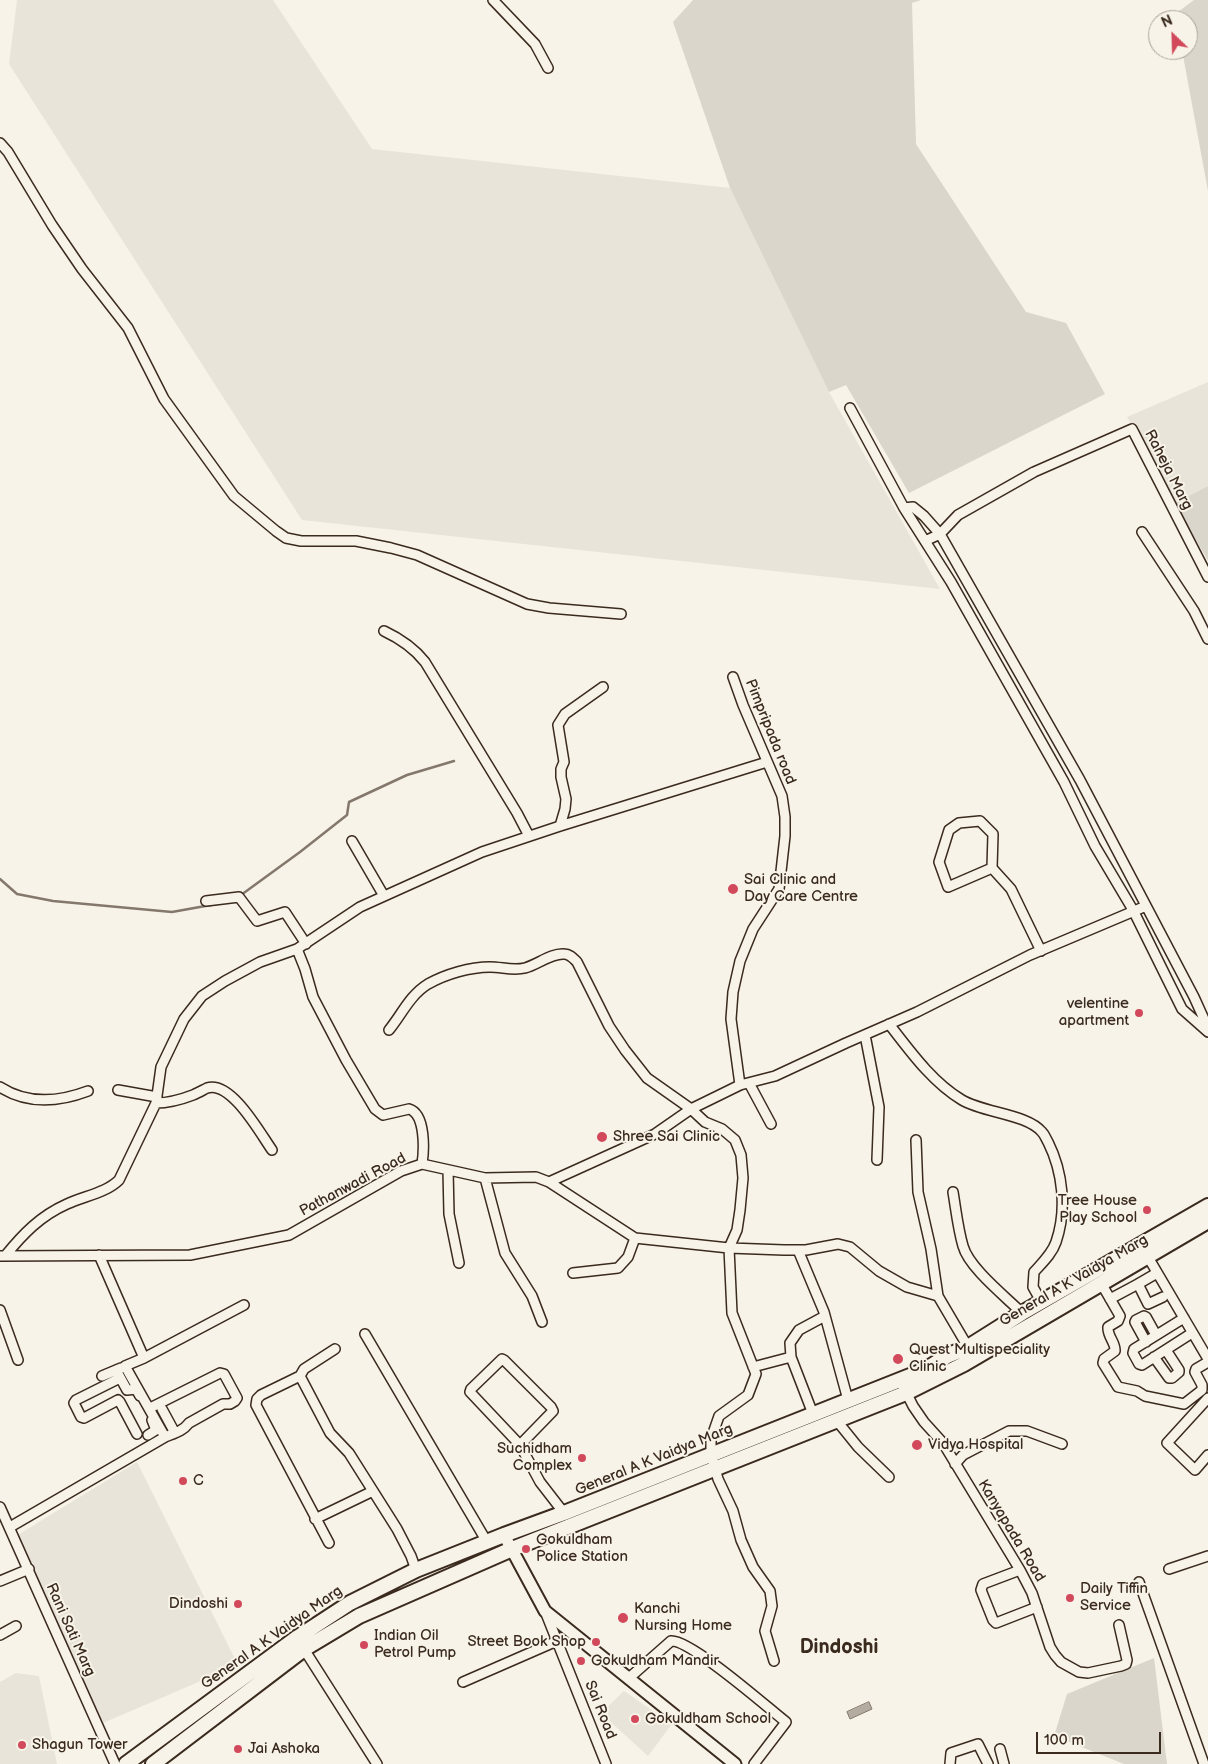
<!DOCTYPE html>
<html>
<head>
<meta charset="utf-8">
<style>
	body { margin:0 }
	#map { position:relative; width:1208px; height:1764px; overflow:hidden; background:#f7f3e8; font-family:"Balsamiq Sans",sans-serif }
	canvas { display:block }
	.north { position:absolute; left:1148px; top:10px; width:50px; height:50px; box-sizing:border-box; background:#f7f3e8; border:1px solid #aca397; border-radius:50%; rotate:336deg; font-size:14px; font-weight:700; line-height:20px; text-align:center; color:#3b2a1e }
	.north::after { content:''; display:block; margin:auto; width:18px; height:22px; background:#d1495b; clip-path:polygon(50% 0,100% 100%,50% 72%,0 100%) }
	.scale { position:absolute; left:1036px; top:1732px; width:125px; height:22px; box-sizing:border-box; border:2px solid #3b2a1e; border-top:0; padding-left:6px; font-size:15px; line-height:18px; white-space:nowrap; color:#3b2a1e; -webkit-text-stroke:4px #f7f3e8; paint-order:stroke }
</style>
</head>
<body>
<div id="map">
<canvas width="1208" height="1764"></canvas>
<div class="north">N</div>
<div class="scale">100 m</div>
</div>
<script>
const g = document.querySelector('canvas').getContext('2d');
g.lineJoin = 'round';
function fillPath(path, color) { g.fillStyle = color; g.fill(path, 'evenodd'); }
function trace(path, color, width, dash) { g.strokeStyle = color; g.lineWidth = width; g.lineCap = dash ? 'butt' : 'round'; g.setLineDash(dash || []); g.stroke(path); }
function drawText(font, color, halo, rows, align = 'center') {
  g.font = font + ' "Balsamiq Sans",sans-serif'; g.lineWidth = 4; g.setLineDash([]); g.textBaseline = 'middle'; g.strokeStyle = halo; g.fillStyle = color; for (const [text, x, y, turn = 0] of rows) {
    g.save(); g.translate(x, y); g.rotate((+turn || 0) * Math.PI / 180); g.textAlign = isNaN(turn) ? turn : align; if (halo) g.strokeText(text, 0, 0); g.fillText(text, 0, 0); g.restore();
  }
}
fillPath(new Path2D(`
	M17 0H273L372 149 730 188 829 392 940 589 302 520 9 64Z
	M1208 382V486L1175 503 1127 417Z
	M137 1462 238 1665 103 1723 16 1536Z
	M16 1673 39 1676 57 1764H0V1682Z
	M624 1691 672 1724 648 1756 601 1713Z`), '#e9e4d9');
fillPath(new Path2D(`
	M693 0H921L912 3 916 144 1026 312 1066 323 1105 394 909 493 846 385 829 392 730 188 673 22Z
	M1194 0H1208V191L1182 50H1188V20H1176L1175 14Z
	M1208 486V561L1175 503Z
	M1154 1658 1167 1764H1124L1054 1736 1067 1694Z`), '#dbd6cb');
const water = new Path2D(`
	M869 1702 872 1709 850 1719 847 1712Z`);
fillPath(water, '#b4aca0');
trace(water, '#84786c', 1);
trace(new Path2D(`
	M0 879 17 894 53 901 172 912 233 901
	M241 895 300 852 347 815 349 802 407 775 454 761`), '#84786c', 2.5);
const minor = new Path2D(`
	M493 0 535 44 548 68
	M0 143 8 152 52 225 82 269 128 328 164 399 234 496 276 531 286 538 301 541H356L391 548 417 555 527 604 549 608 621 614
	M850 408 904 508 951 582 1064 782 1095 846 1133 910 1182 1009 1208 1032
	M904 508 913 507 924 516 940 534 1080 780 1194 997 1208 1028
	M1142 532 1194 611 1208 639
	M925 541 940 534 958 515 1034 472 1132 429 1208 577
	M384 631C401 639 414 648 425 662L517 813 529 836
	M733 677 743 705 782 796 785 817V836L779 889 753 929 740 961 733 992 731 1019 740 1085
	M560 826 565 809 566 799 561 777V769L564 762 558 725 565 714 603 687
	M352 841 384 896
	M992 868 993 834 980 821 959 823 949 830 939 862 948 887 992 868 1011 889 1041 951
	M206 901 239 897 257 921 285 912 306 944
	M297 949 305 969 313 997 346 1060 375 1109 383 1115 409 1109C426 1114 424 1151 422 1164
	M889 1024C910 1051 932 1082 962 1100 984 1113 1027 1114 1042 1132 1045 1135 1046 1139 1048 1142 1063 1172 1067 1210 1056 1242 1052 1254 1042 1263 1034 1272L1033 1287 1042 1303
	M389 1030C402 1014 410 995 428 984 446 974 470 967 490 967 502 967 513 971 525 968 537 965 551 953 564 954 570 954 573 958 577 962L609 1026 625 1050 647 1078 691 1109 705 1122 722 1129 735 1140 741 1155 743 1178 740 1210 737 1230 729 1248 732 1313 756 1374 748 1395 719 1416 711 1439V1454L718 1479 733 1511 741 1540 753 1567 770 1591 772 1606 765 1631 774 1661
	M865 1035 879 1107 877 1160
	M749 1083 771 1124
	M0 1087C28 1105 59 1102 88 1091
	M118 1090 157 1097
	M156 1103C170 1103 180 1100 193 1095 198 1093 203 1090 207 1088 231 1080 260 1133 272 1150
	M916 1140 918 1192 931 1249 938 1296 968 1347
	M448 1170 449 1214 459 1263
	M485 1178 505 1253 532 1296 542 1322
	M549 1182 655 1134 691 1109 740 1085 775 1076 846 1043 917 1012 1030 955 1146 906
	M953 1192C956 1210 958 1229 963 1246 969 1268 1006 1297 1022 1313
	M798 1250 824 1312 848 1400
	M99 1255 144 1358
	M0 1256 190 1255 289 1235 401 1171 422 1164 485 1178 536 1177 549 1182 635 1238 729 1248 784 1250H806L838 1244 850 1247 879 1271 907 1287 938 1296
	M5 1256C23 1234 40 1216 67 1204 84 1196 106 1193 119 1180L156 1103 161 1067 184 1019 202 996 225 981 260 962 297 949 360 907 482 852 560 826 767 762
	M1148 1257 1208 1359
	M573 1273 618 1268 628 1257 635 1238
	M1101 1283 1120 1316 1118 1321 1108 1327C1107 1336 1116 1343 1115 1351L1104 1359 1103 1363 1118 1387 1137 1391 1145 1396 1184 1404 1202 1390V1385L1195 1372 1196 1369 1208 1362
	M1138 1284 1157 1273
	M1110 1299 1138 1284 1148 1304 1163 1297
	M0 1310 18 1360
	M1184 1318 1134 1349 1133 1353 1139 1364 1142 1365 1192 1333
	M365 1334 487 1542
	M1146 1342 1135 1322 1136 1320 1144 1316 1146 1317 1156 1335
	M335 1349 304 1369 300 1376 330 1433 349 1453 397 1529 411 1556 416 1570
	M1154 1357 1169 1378H1172L1179 1372V1370L1166 1350
	M753 1367 791 1357
	M116 1370 127 1390 136 1389 140 1396
	M102 1376 121 1368
	M300 1376 261 1395 257 1399 256 1405 329 1543
	M120 1378 76 1400 74 1403 81 1417 84 1418 118 1400 120 1402 137 1434
	M900 1380 913 1406 924 1422 943 1443 1020 1570 1032 1593 1050 1647 1055 1655 1061 1662 1079 1672 1088 1673 1121 1666 1126 1664 1127 1660 1119 1625
	M1208 1398 1167 1443 1195 1470 1208 1455
	M150 1408 220 1373 224 1374 237 1398 235 1401 230 1404H223L189 1423C183 1431 175 1433 165 1437
	M162 1409 175 1433
	M813 1414 791 1357 790 1343 799 1330 825 1316
	M837 1421 858 1447 889 1477
	M148 1435 156 1430 152 1420
	M520 1445 553 1411 551 1407 504 1360 502 1359 471 1389 470 1392 520 1445 540 1482 564 1513
	M955 1464 963 1455 1009 1431H1027L1062 1444
	M0 1507 115 1764
	M315 1519 373 1491
	M10 1527 165 1437 125 1366 144 1358 244 1305
	M1169 1569 1208 1556
	M1020 1570 983 1584 981 1590 993 1620 996 1623 1037 1607
	M0 1581 29 1569
	M1139 1582 1204 1764
	M545 1611 606 1764
	M0 1635 16 1626
	M302 1646 377 1764
	M629 1678 671 1641C690 1639 767 1707 786 1722L754 1764
	M463 1682 557 1641
	M1000 1749 1004 1764
	M950 1764 951 1753 978 1744 988 1764`);
const tertiary = new Path2D(`
	M504 1535 545 1611 735 1764`);
const secondary = new Path2D(`
	M126 1764 298 1637 350 1603 416 1570 504 1535 564 1513 925 1370 947 1356 968 1347 1022 1313 1208 1206
	M153 1764 304 1649 359 1616 512 1549 906 1393 964 1364 1208 1221`);
trace(minor, '#3b2a1e', 12);
trace(tertiary, '#3b2a1e', 15);
trace(secondary, '#3b2a1e', 18);
trace(minor, '#f7f3e8', 9);
trace(tertiary, '#f7f3e8', 11);
trace(secondary, '#f7f3e8', 14);
for (const [x, y, r, color] of [
	[733,889,6,"#d1495b"],
	[1139,1013,5,"#d1495b"],
	[602,1137,6,"#d1495b"],
	[1147,1210,5,"#d1495b"],
	[898,1359,6,"#d1495b"],
	[917,1445,6,"#d1495b"],
	[582,1458,5,"#d1495b"],
	[183,1481,5,"#d1495b"],
	[526,1549,5,"#d1495b"],
	[1070,1598,5,"#d1495b"],
	[238,1604,5,"#d1495b"],
	[623,1618,6,"#d1495b"],
	[596,1642,5,"#d1495b"],
	[364,1645,5,"#d1495b"],
	[581,1661,5,"#d1495b"],
	[635,1719,5,"#d1495b"],
	[22,1745,5,"#d1495b"],
	[238,1749,5,"#d1495b"]
]) { const dot = new Path2D(); dot.arc(x, y, r, 0, 2 * Math.PI); g.fillStyle = color; g.fill(dot); trace(dot, '#f7f3e8', 2); }
drawText('15px', '#3b2a1e', '#f7f3e8', [
	["Raheja Marg",1168,470,63],
	["Pimpripada road",770,732,68],
	["Pathanwadi Road",353,1185,-28],
	["General A K Vaidya Marg",1074,1281,-30],
	["General A K Vaidya Marg",654,1460,-22],
	["Kanyapada Road",1011,1531,59],
	["Rani Sati Marg",70,1630,66],
	["General A K Vaidya Marg",272,1638,-35],
	["Sai Road",600,1710,68]
]);
drawText('15px', '#3b2a1e', '#f7f3e8', [
	["Sai Clinic and",744,880],
	["Day Care Centre",744,897],
	["velentine",1129,1004,"right"],
	["apartment",1129,1021,"right"],
	["Shree Sai Clinic",613,1137],
	["Tree House",1137,1201,"right"],
	["Play School",1137,1218,"right"],
	["Quest Multispeciality",909,1350],
	["Clinic",909,1367],
	["Vidya Hospital",928,1445],
	["Suchidham",572,1449,"right"],
	["Complex",572,1466,"right"],
	["C",193,1481],
	["Gokuldham",536,1540],
	["Police Station",536,1557],
	["Daily Tiffin",1080,1589],
	["Service",1080,1606],
	["Dindoshi",228,1604,"right"],
	["Kanchi",634,1609],
	["Nursing Home",634,1626],
	["Indian Oil",374,1636],
	["Petrol Pump",374,1653],
	["Street Book Shop",586,1642,"right"],
	["Gokuldham Mandir",591,1661],
	["Gokuldham School",645,1719],
	["Shagun Tower",32,1745],
	["Jai Ashoka",248,1749]
], 'left');
drawText('bold 20px', '#3b2a1e', '#f7f3e8', [
	["Dindoshi",839,1648]
]);
</script>
</body>
</html>
